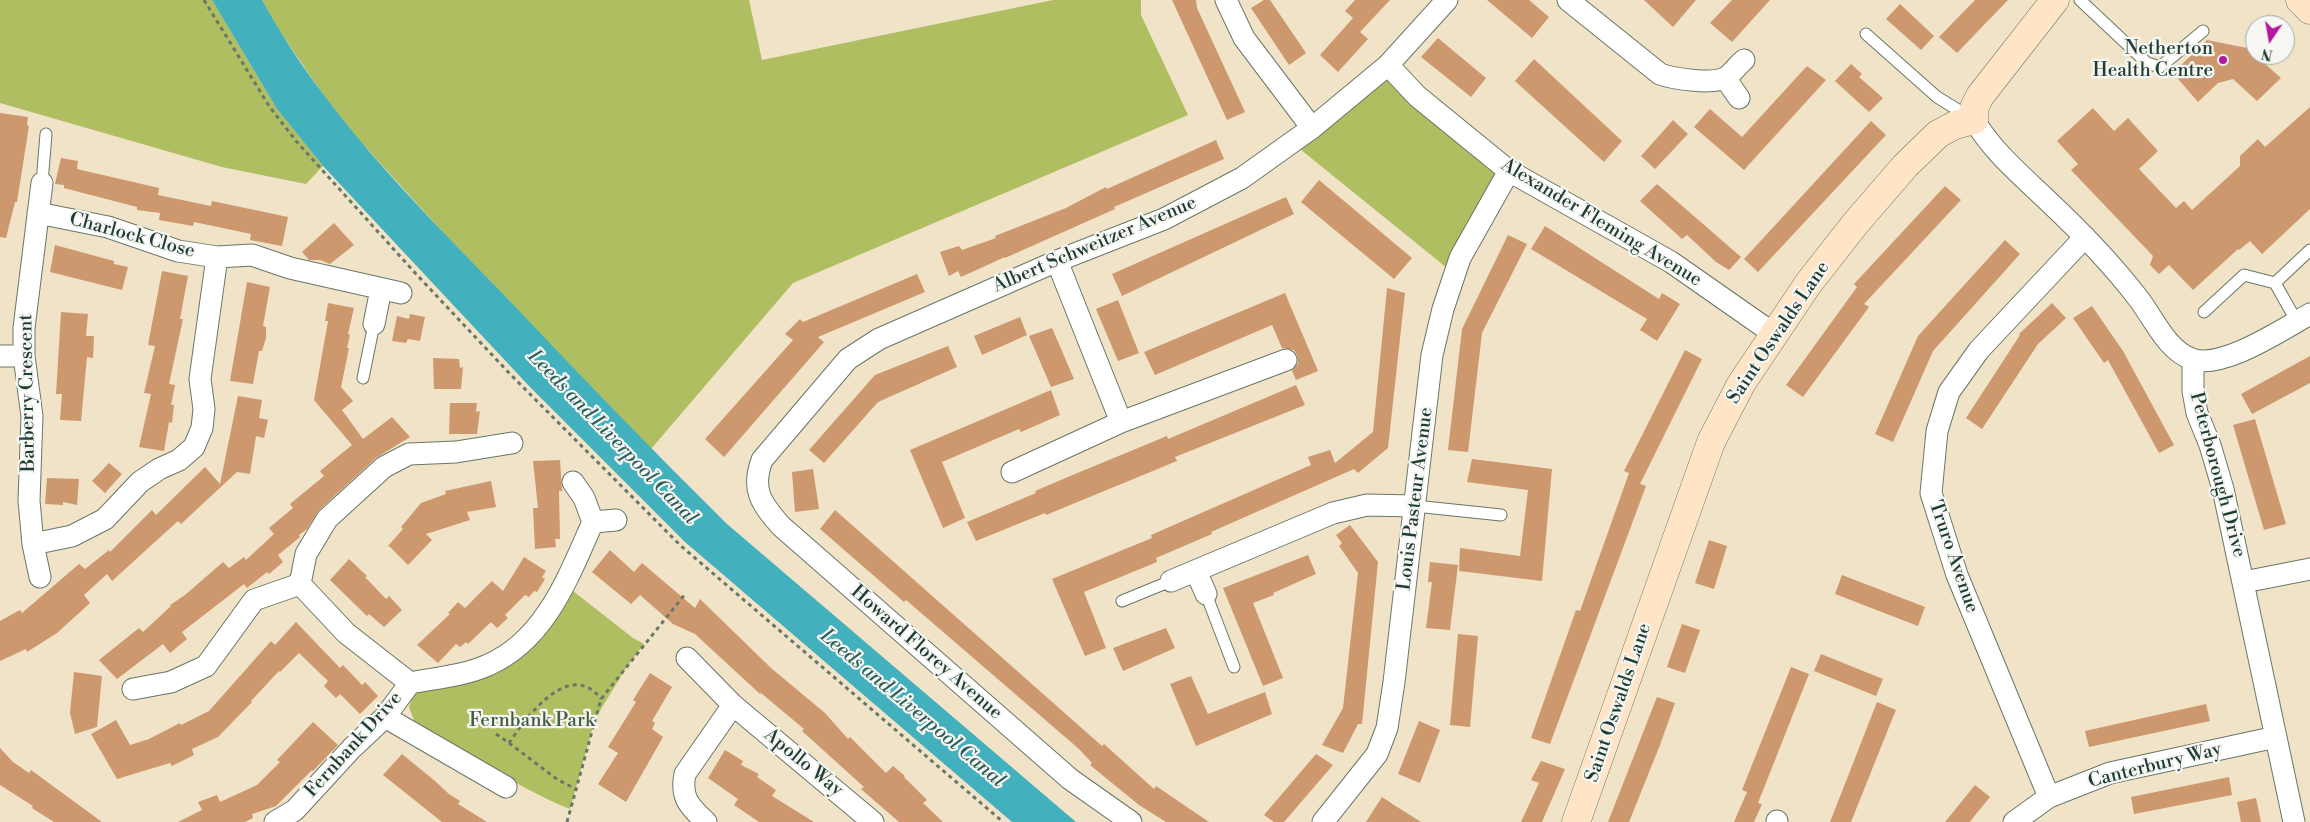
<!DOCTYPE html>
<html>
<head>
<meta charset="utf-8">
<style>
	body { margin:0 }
	#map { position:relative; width:2310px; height:822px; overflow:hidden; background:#f0e3c7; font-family:"Libre Bodoni",serif }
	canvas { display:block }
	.north { position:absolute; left:2245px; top:15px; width:50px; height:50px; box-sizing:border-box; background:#f6f6f2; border:1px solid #a0aca6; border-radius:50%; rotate:192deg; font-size:14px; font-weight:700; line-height:20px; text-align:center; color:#1f3d34 }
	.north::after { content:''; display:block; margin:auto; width:18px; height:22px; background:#b5179e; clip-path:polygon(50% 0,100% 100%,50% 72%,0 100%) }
</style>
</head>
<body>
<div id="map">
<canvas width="2310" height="822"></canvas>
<div class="north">N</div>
</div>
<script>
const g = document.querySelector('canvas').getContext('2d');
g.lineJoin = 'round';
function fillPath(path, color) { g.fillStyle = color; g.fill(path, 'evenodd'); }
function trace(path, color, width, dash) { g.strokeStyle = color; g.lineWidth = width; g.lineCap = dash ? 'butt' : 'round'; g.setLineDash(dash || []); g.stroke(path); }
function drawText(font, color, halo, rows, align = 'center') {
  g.font = font + ' "Libre Bodoni",serif'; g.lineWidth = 4.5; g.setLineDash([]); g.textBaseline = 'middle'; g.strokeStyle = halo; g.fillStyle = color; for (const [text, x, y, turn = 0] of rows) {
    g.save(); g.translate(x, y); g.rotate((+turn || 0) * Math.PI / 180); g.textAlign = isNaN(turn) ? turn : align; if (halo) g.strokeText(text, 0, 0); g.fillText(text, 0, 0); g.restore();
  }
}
fillPath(new Path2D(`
	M0 0H212L277 109 323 166 306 184 222 167 0 103Z
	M262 0H749L762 60 1053 0H1141V15L1188 115 793 283 651 449 451 241 359 140 326 99 275 24Z
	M1387 70 1502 172 1452 272 1295 145Z
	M573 591 633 638 644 644 626 668 595 719 570 809C515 787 467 751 415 723L409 707 414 691C450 681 501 675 530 650 548 635 561 612 573 591Z`), '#afbe61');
fillPath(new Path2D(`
	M212 0H262C323 112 415 203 503 294 577 372 651 449 727 524L1076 822H1012L685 542 529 386 323 166 277 109Z`), '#42b1bd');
fillPath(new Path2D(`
	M1172 0H1196L1197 8 1245 112 1227 120Z
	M1264 0H1270L1306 53 1289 65 1251 8Z
	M1355 0H1390L1360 32 1368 39 1338 72 1320 55 1353 18 1345 11Z
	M1487 0H1529L1549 17 1532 38Z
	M1644 0H1696L1673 27Z
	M1732 0H1770L1732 42 1710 23Z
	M1975 0H2008L1957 53 1939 37Z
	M1900 4 1934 36 1921 50 1886 19Z
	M1438 38 1486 78 1471 97 1421 57Z
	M2207 40 2247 48 2281 78 2257 101 2233 79 2218 83 2198 102 2173 73Z
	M1534 59 1622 141 1604 162 1515 81Z
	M1851 64 1862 74 1859 77 1883 98 1869 112 1835 81Z
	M1807 66 1826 80 1744 170 1694 127 1710 109 1742 137Z
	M2310 107V209L2262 254 2250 241 2239 250 2238 249 2193 290 2169 265 2159 274 2150 265 2153 256 2071 170 2078 164 2057 141 2093 108 2114 131 2128 118 2158 151 2139 169 2176 208 2184 201 2192 210 2240 166V156L2258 139 2265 147Z
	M0 113 28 117 27 125 29 126 17 202H15L6 238 0 237Z
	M1673 120 1688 134 1655 169 1641 156Z
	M1871 121 1886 135 1758 272 1744 259Z
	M1216 140 1224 159 1114 207 1115 209 1005 258V257L961 277 958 271 949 276 940 252 959 246 962 250 996 238 995 236 1066 208 1106 187 1107 189Z
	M61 158 78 161 77 169 159 188 158 195 211 206 212 201 288 217 282 246 250 240 251 234 194 222 193 226 159 220 160 213 137 210V207L64 188V185L55 184Z
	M1319 180 1412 258 1394 279 1301 202Z
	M1657 184 1741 257 1729 270 1716 262 1687 235 1682 239 1640 201Z
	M1945 186 1961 200 1864 304 1869 307 1803 397 1786 385 1857 287 1854 284Z
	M1286 197 1294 214 1122 296 1112 274Z
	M334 223 354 245 330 264 320 260H309L302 252Z
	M1545 226 1659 299 1662 293 1680 304 1657 341 1640 330 1647 319 1531 249Z
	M1508 235 1527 244 1482 333 1468 452 1448 450 1462 329Z
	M2005 240 2020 254 1933 351 1893 442 1875 434 1918 336Z
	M55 245 114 261V264L128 267 122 290 50 272Z
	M162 271 188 276 180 319H183L169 384 175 385 171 405H174L172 423 169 422 164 451 139 447 151 394 144 393 155 346 148 345Z
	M917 274 925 292 818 337 824 342 724 457 705 439 793 340 785 334 800 319 803 322Z
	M247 282 270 287 263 326 266 327V338L262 351H259L253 384 230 381Z
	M1387 288 1405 293 1388 448 1358 473 1354 469 1211 532 1212 534 1156 558 1157 562 1084 592 1106 648 1085 656 1052 579 1152 538 1151 535 1311 465 1308 457 1330 450 1335 463 1373 432Z
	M1285 293 1318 371 1296 380 1292 371 1298 363 1297 355 1294 350 1282 348 1272 325 1155 375 1144 352Z
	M1118 300 1139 353 1118 361 1096 309Z
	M328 303 354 308 348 334 350 335 347 348H349L341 387 353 401 342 410 363 439 392 417 410 437 376 458 319 510 307 529 299 535 300 537 278 555 283 562 269 574 267 572 247 588 244 584 182 632 187 639 170 653 163 644 117 679 99 660 139 628 143 632 171 606 170 605 185 595 223 562 229 568 244 557 246 560 274 534 269 528 293 508 290 504 324 476 320 471 352 445 314 400 328 321H325Z
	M2052 303 2066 318 2038 344 1982 429 1966 418 2020 335 2019 334Z
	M2092 306 2123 351 2174 445 2159 453 2108 360 2104 363 2073 318Z
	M61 312 88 314 86 336H94L93 358 87 357 81 421 60 420 62 394H56Z
	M410 314 425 317 420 341 408 339 406 343 392 341 397 316 409 319Z
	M1020 317 1027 335 982 355 974 336Z
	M1052 328 1074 379 1051 387 1029 336Z
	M948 346 957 367 878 402 824 463 809 450 875 375Z
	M1685 350 1702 359 1640 484 1646 486 1550 744 1531 738 1576 610 1580 611 1629 473 1624 471Z
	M2310 356V383L2252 414 2241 394Z
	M433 358 459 359 460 368 463 367 461 389H434Z
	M1296 385 1305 405 1175 457 1177 461 1046 515 1045 513 976 541 967 522 1036 493 1035 491 1075 474 1167 436 1168 439Z
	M1051 390 1060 415 1021 432 1019 429 942 462 965 518 943 528 910 450Z
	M238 396 262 400 259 418 268 420 264 438 256 436 250 474 237 472 181 524 178 521 112 581 107 574 84 595 90 603 57 633 27 652 26 649 0 661V621L20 610 22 613 79 564 85 569 109 550 110 552 152 510 156 515 205 467 220 484Z
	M450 403H477L476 412 480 411 477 434H449Z
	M2255 419 2286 524 2264 530 2233 425Z
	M1472 459 1552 469 1542 581 1459 571 1460 548 1520 556 1528 490 1467 482Z
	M560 460 562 491H559L560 539H555L556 547 535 549 533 508H538L533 461Z
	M109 463 122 474 105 493 92 481Z
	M813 469 819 509 795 512 792 472Z
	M47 478 79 479 77 505 63 502V505L45 504Z
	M491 481 496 507 467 512 470 520 426 534 432 540 408 565 389 546 387 547 403 529 401 527 421 503 446 494 445 491Z
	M835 510 1102 746 1104 744 1154 789 1156 786 1209 822H1166L1139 805 1090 765 1092 763 1079 749 906 600 904 602 820 529Z
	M1350 525 1378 562 1362 724H1358L1343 753 1322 745 1343 708 1358 573 1339 546 1342 543 1336 535Z
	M1709 540 1727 546 1714 589 1695 583Z
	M610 550 634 572 642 563 695 608 700 599 771 668 825 713 848 739 850 737 886 773 893 766 905 776 904 777 927 800 923 803 943 822H899L861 789 864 787 802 731 804 729 761 693 760 694 695 634 673 624 640 595 631 604 592 572Z
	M1308 555 1316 574 1273 593 1274 595 1253 603 1283 678 1263 686 1223 588Z
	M524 557 546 571 542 577 545 579 537 592 534 591 529 597 525 595 505 615 508 618 497 628 491 622 468 644 466 642 460 647 456 644 438 663 417 645 450 614 448 613 458 602 465 608 492 581 503 591Z
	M349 559 367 576 365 577 386 599 389 596 402 610 384 627 369 614 367 616 330 580Z
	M1430 562 1458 565 1450 630 1426 628 1432 582H1428Z
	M1842 575 1925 607 1918 626 1835 594Z
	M296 622 340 668 343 665 362 685 365 682 378 696 360 714 340 694 336 698 324 686 328 681 299 653 280 672 279 671 251 701 252 702 218 737 192 749 194 755 172 766 170 763 117 779 91 734 116 720 130 745 149 739 180 723 181 725 209 711 271 641 275 645Z
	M1682 624 1700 630 1685 673 1667 667Z
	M1166 628 1175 648 1123 671 1113 648Z
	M1458 634 1478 636 1470 727 1450 725Z
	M1821 654 1883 679 1876 696 1814 671Z
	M1791 667 1809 674 1758 803 1762 804 1754 822H1734L1747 792 1742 790Z
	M74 672 102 676 97 727 75 734 70 713Z
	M650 673 672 687 652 721 655 723 652 729 663 737 626 802 598 784 618 753 608 747 636 702 633 700Z
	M1191 676 1208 714 1265 692 1272 714 1196 746 1170 684Z
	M1657 697 1675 703 1660 745 1629 822H1608Z
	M1877 702 1896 710 1893 717 1851 822H1830Z
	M2206 704 2210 721 2089 747 2085 731Z
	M1419 721 1440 730 1420 783 1398 774Z
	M313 722 338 745 313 771 312 770 276 806 252 814 253 818 245 822H178L202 810 198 802 217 795 220 802 257 785 280 762 277 760Z
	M0 748 13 762 29 773 31 770 102 822H54L32 808 33 806 0 785Z
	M725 750 743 761 741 765 759 774 757 777 776 790 772 796 814 822H759L734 805 738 799 708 778Z
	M402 754 435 781 449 794 460 801 458 804 487 822H442L383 775Z
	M1316 754 1333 765 1284 822H1274L1264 815Z
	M1541 761 1565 769 1542 822H1521L1539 783 1531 780Z
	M2229 777 2232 795 2134 814 2131 797Z
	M1975 785 1990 797 1976 814 1970 822H1945Z
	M1382 797 1394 805 1421 822H1366Z
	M2256 798 2261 822H2241L2237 802Z`), '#ce986e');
const lane = new Path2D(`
	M2080 0 2147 63 2160 67 2203 31
	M1866 34 1937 97 1971 118
	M42 183 46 134
	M2275 283 2310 250
	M2204 312 2244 275 2275 283 2297 322
	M363 378 374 324
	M1415 506 1501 515
	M1206 594 1234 667
	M1122 601 1171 581`);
const street = new Path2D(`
	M1226 0 1244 38 1312 128
	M1568 0 1660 74C1674 79 1714 85 1727 77 1733 72 1738 65 1744 60
	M1388 65 1417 96 1509 171 1671 262 1774 334
	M1725 78 1739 98
	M1974 120C1993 152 2021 175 2048 201 2080 231 2111 263 2138 298 2153 317 2167 351 2192 359 2222 370 2283 329 2310 314
	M38 213 108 227 178 251 217 257 252 255 290 268 401 293
	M1057 261 1121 422
	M374 324 381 289
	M0 356H24
	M2193 360V391L2197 413 2210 445 2223 489 2294 822
	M1012 472 1121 422 1286 360
	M593 522 616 520
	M33 544 72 536 105 519 140 482 159 469 179 460 194 447 202 428 204 409 200 379 217 257
	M1196 571 1206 594
	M40 577 33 544 29 501 32 416 24 356V328L42 183
	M1171 581 1333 513 1367 505 1415 506
	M2244 582 2310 569
	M300 584 306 554 327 519 384 467 409 454 456 452 512 443
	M687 658 733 705 873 822
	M410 683C435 678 464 676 488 665 546 640 569 575 593 522L584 498 573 482
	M133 689 171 682 206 666 254 600 300 584 346 633 410 683 385 717 352 748 295 810 275 822
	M385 717 506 787
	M2049 797 1957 575 1931 493 1937 431 1949 392 1979 350 2085 237
	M706 822C690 807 680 798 685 774L733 705
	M1131 822 1070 779 781 526C761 503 751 490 762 460L848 359 879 339 1057 261 1164 219 1242 178 1312 128 1388 65 1447 0
	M1323 822 1377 754 1387 728 1394 682 1432 355 1443 309 1460 258 1509 171
	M1777 822V821
	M2014 822 2049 797 2110 773 2276 737`);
const secondary = new Path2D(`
	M2300 0 2310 10
	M1576 822 1711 442 1741 384 1808 284 1855 224 1905 166 1938 134 1955 125 1974 120V108L1980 96 2055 0`);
trace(lane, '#687767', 13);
trace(street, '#687767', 23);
trace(secondary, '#687767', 29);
trace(new Path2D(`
	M204 0 269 106 296 141 417 275 510 374 681 546 1003 822
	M496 734 509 743C527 716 570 658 601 699
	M509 743 558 780 576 789
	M567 822 601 699 686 593`), '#687767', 3, [4, 4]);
trace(lane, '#fff', 11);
trace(street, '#fff', 21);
trace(secondary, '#ffe4c6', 28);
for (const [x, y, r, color] of [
	[2223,60,5,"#b5179e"]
]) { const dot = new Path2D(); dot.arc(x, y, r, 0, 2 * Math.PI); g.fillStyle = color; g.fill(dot); trace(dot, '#f6f6f2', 2); }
drawText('19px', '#1f3d34', '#f6f6f2', [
	["Netherton",2213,49],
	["Health Centre",2213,71]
], 'right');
drawText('19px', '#1f3d34', '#f6f6f2', [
	["Alexander Fleming Avenue",1601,223,31],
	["Charlock Close",132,236,15],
	["Albert Schweitzer Avenue",1095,245,-23],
	["Saint Oswalds Lane",1779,333,-56],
	["Barberry Crescent",28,393,-91],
	["Peterborough Drive",2217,475,75],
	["Louis Pasteur Avenue",1416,499,-83],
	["Truro Avenue",1953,557,71],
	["Howard Florey Avenue",926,653,41],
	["Saint Oswalds Lane",1619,703,-71],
	["Fernbank Drive",354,745,-48],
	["Apollo Way",803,763,39],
	["Canterbury Way",2155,766,-14]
]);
drawText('19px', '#435d3f', '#f6f6f2', [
	["Fernbank Park",532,721]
]);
drawText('italic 20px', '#2a605d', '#f6f6f2', [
	["Leeds and Liverpool Canal",612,438,46],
	["Leeds and Liverpool Canal",912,709,40]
]);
</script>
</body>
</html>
